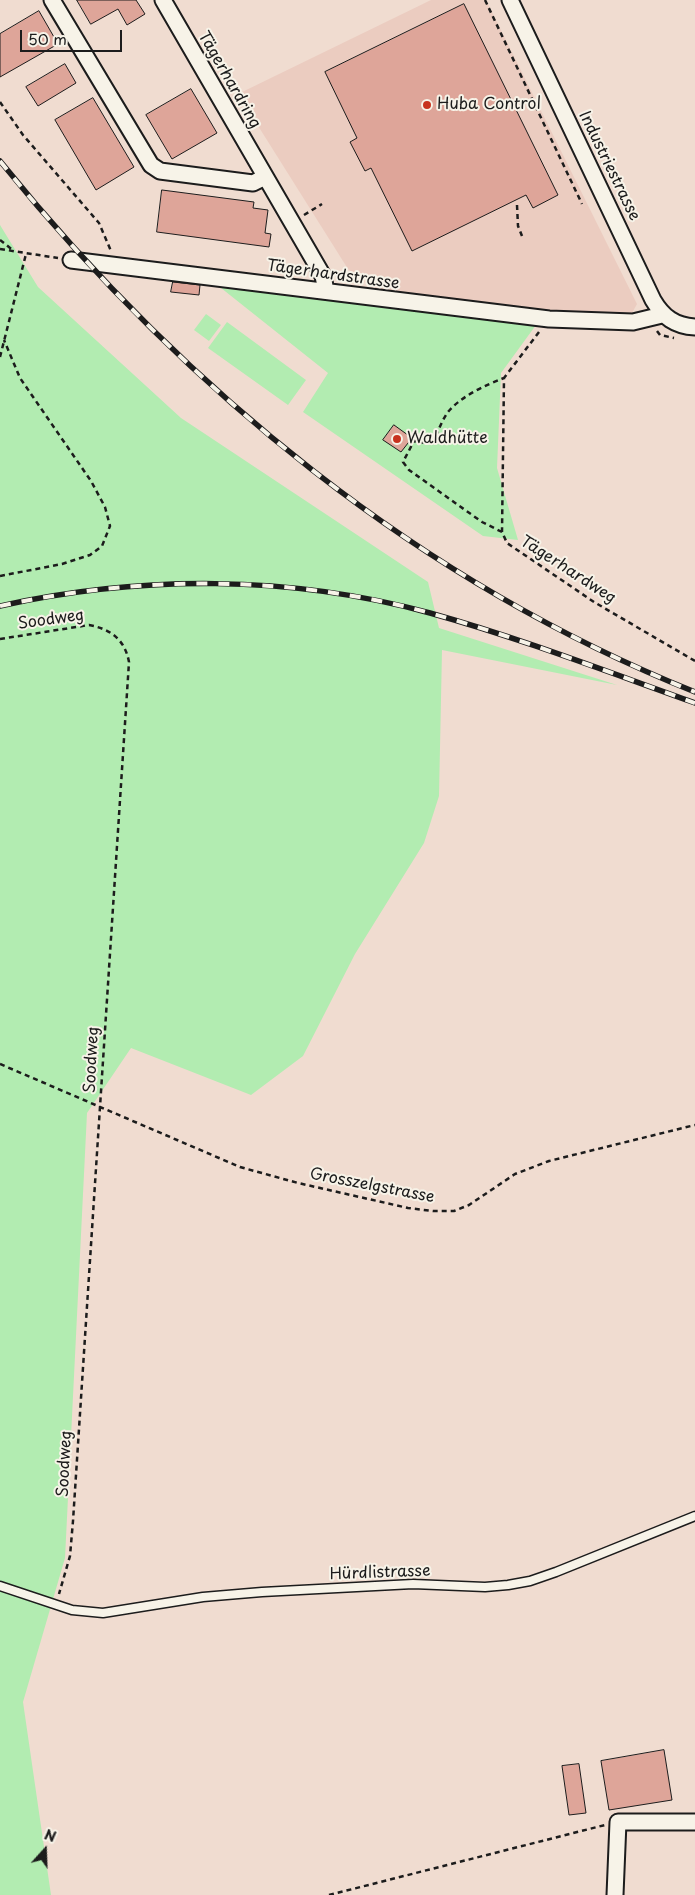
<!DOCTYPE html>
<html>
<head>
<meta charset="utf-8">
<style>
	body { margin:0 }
	#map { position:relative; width:695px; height:1895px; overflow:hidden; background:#f0dcd0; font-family:"Playpen Sans",sans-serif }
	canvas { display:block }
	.north { position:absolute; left:20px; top:1825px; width:50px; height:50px; -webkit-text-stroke:4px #f7f3e8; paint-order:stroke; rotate:20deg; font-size:14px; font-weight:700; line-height:20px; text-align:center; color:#1c1c1c }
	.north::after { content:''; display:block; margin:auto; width:18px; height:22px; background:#1c1c1c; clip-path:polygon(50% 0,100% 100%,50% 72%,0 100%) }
	.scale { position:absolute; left:20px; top:30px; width:102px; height:22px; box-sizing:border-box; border:2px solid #1c1c1c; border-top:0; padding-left:6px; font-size:15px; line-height:18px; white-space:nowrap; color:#1c1c1c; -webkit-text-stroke:4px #f7f3e8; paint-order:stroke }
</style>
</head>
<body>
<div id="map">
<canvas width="695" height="1895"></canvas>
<div class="north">N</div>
<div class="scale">50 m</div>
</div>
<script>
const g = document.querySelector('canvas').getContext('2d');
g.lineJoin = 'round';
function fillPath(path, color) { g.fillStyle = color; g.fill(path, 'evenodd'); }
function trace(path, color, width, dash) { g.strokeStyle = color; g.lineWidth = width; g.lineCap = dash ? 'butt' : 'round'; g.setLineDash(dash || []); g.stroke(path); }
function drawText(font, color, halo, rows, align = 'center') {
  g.font = font + ' "Playpen Sans",sans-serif'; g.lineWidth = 4; g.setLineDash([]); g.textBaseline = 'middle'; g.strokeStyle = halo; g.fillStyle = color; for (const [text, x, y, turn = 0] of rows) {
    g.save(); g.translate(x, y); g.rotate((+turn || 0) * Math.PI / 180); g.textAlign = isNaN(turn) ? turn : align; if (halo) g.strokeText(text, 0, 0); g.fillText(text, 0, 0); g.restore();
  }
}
fillPath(new Path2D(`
	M431 0H486L637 304 632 313 541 312 376 291 348 269 238 94Z`), '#ebccc0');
fillPath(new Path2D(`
	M0 225 38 287 181 418 428 582 439 628 617 685 442 650 439 796 424 843 355 954 303 1056 251 1095 131 1048 87 1113 65 1558 23 1702 51 1895H0Z
	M211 280 536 325 501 373 497 468 518 540 483 536 303 412 328 373Z
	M206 314 221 325 209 341 194 330Z
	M227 322 306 380 288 405 208 348Z`), '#b2ecb1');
const building = new Path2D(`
	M77 0H136L145 14 127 25 118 9 91 24Z
	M464 4 558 195 533 208 526 195 412 251 371 168 365 171 350 142 357 138 325 72Z
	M39 11 58 44 0 77V34Z
	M65 64 76 83 38 106 26 87Z
	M191 89 217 133 172 159 146 115Z
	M93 98 134 167 96 190 55 120Z
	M162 190 254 202 253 208 268 210 265 233 271 234 269 247 157 232Z
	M173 282 200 285 199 295 171 292Z
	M394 425 412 438 401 452 383 440Z
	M664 1750 672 1800 609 1810 601 1761Z
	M579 1764 586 1813 569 1815 562 1766Z`);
fillPath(building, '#dea599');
trace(building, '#1c1c1c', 1);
const service = new Path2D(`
	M0 1586 72 1610 103 1613 203 1597 262 1592 413 1584 485 1587 508 1585 530 1581 556 1572 695 1516`);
const minor = new Path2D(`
	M52 0 151 165 160 171 253 183 265 177
	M163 0 323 276 326 291
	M510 0 653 300C663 317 675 326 695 327
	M71 260 549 319 633 322 662 315
	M615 1895 618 1822H695`);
trace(service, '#1c1c1c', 11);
trace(minor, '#1c1c1c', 19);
trace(new Path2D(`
	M485 0 582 204
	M0 102 23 135 99 223 111 251
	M517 205 518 226 522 236
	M304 215 322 204
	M0 240 14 251
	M0 249 58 258
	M657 331 660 335 674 338
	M539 332 504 378 502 532 507 543 594 602 695 661
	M0 357 26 254
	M502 532 482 522 409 470 403 462 414 441 426 443 434 440C438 432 442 420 448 412 461 396 486 385 504 378
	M0 576 62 564 90 555 102 546 110 526 105 507 91 481 20 378 4 340
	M0 639 89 625C111 629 125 640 129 662L73 1521 70 1556 59 1594
	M0 1064 240 1167 298 1183 408 1208 433 1211H454L469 1205 515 1174 549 1161 695 1125
	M329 1895 605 1825`), '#1c1c1c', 2.5, [5, 4]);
trace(service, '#f7f3e8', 8);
trace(minor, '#f7f3e8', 15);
const rail = new Path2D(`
	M0 161C185 390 420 582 695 692
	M0 606C140 575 291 575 430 613 520 638 608 672 695 703`);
trace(rail, '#1c1c1c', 5.5);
trace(rail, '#f7f3e8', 4, [11]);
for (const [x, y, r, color] of [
	[427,105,5,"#c8321e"],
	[397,439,5,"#c8321e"]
]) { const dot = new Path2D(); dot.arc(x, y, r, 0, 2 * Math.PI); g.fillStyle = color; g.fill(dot); trace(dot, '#f7f3e8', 2); }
drawText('16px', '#1c1c1c', '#f7f3e8', [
	["Tägerhardring",229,80,60],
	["Industriestrasse",609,166,64],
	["Tägerhardstrasse",333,275,8],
	["Tägerhardweg",568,570,33],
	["Soodweg",51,620,-8],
	["Soodweg",92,1060,-87],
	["Grosszelgstrasse",372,1186,11],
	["Soodweg",65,1464,-87],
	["Hürdlistrasse",380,1573,-2]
]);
drawText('16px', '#1c1c1c', '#f7f3e8', [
	["Huba Control",437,105],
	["Waldhütte",407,439]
], 'left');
</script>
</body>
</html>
